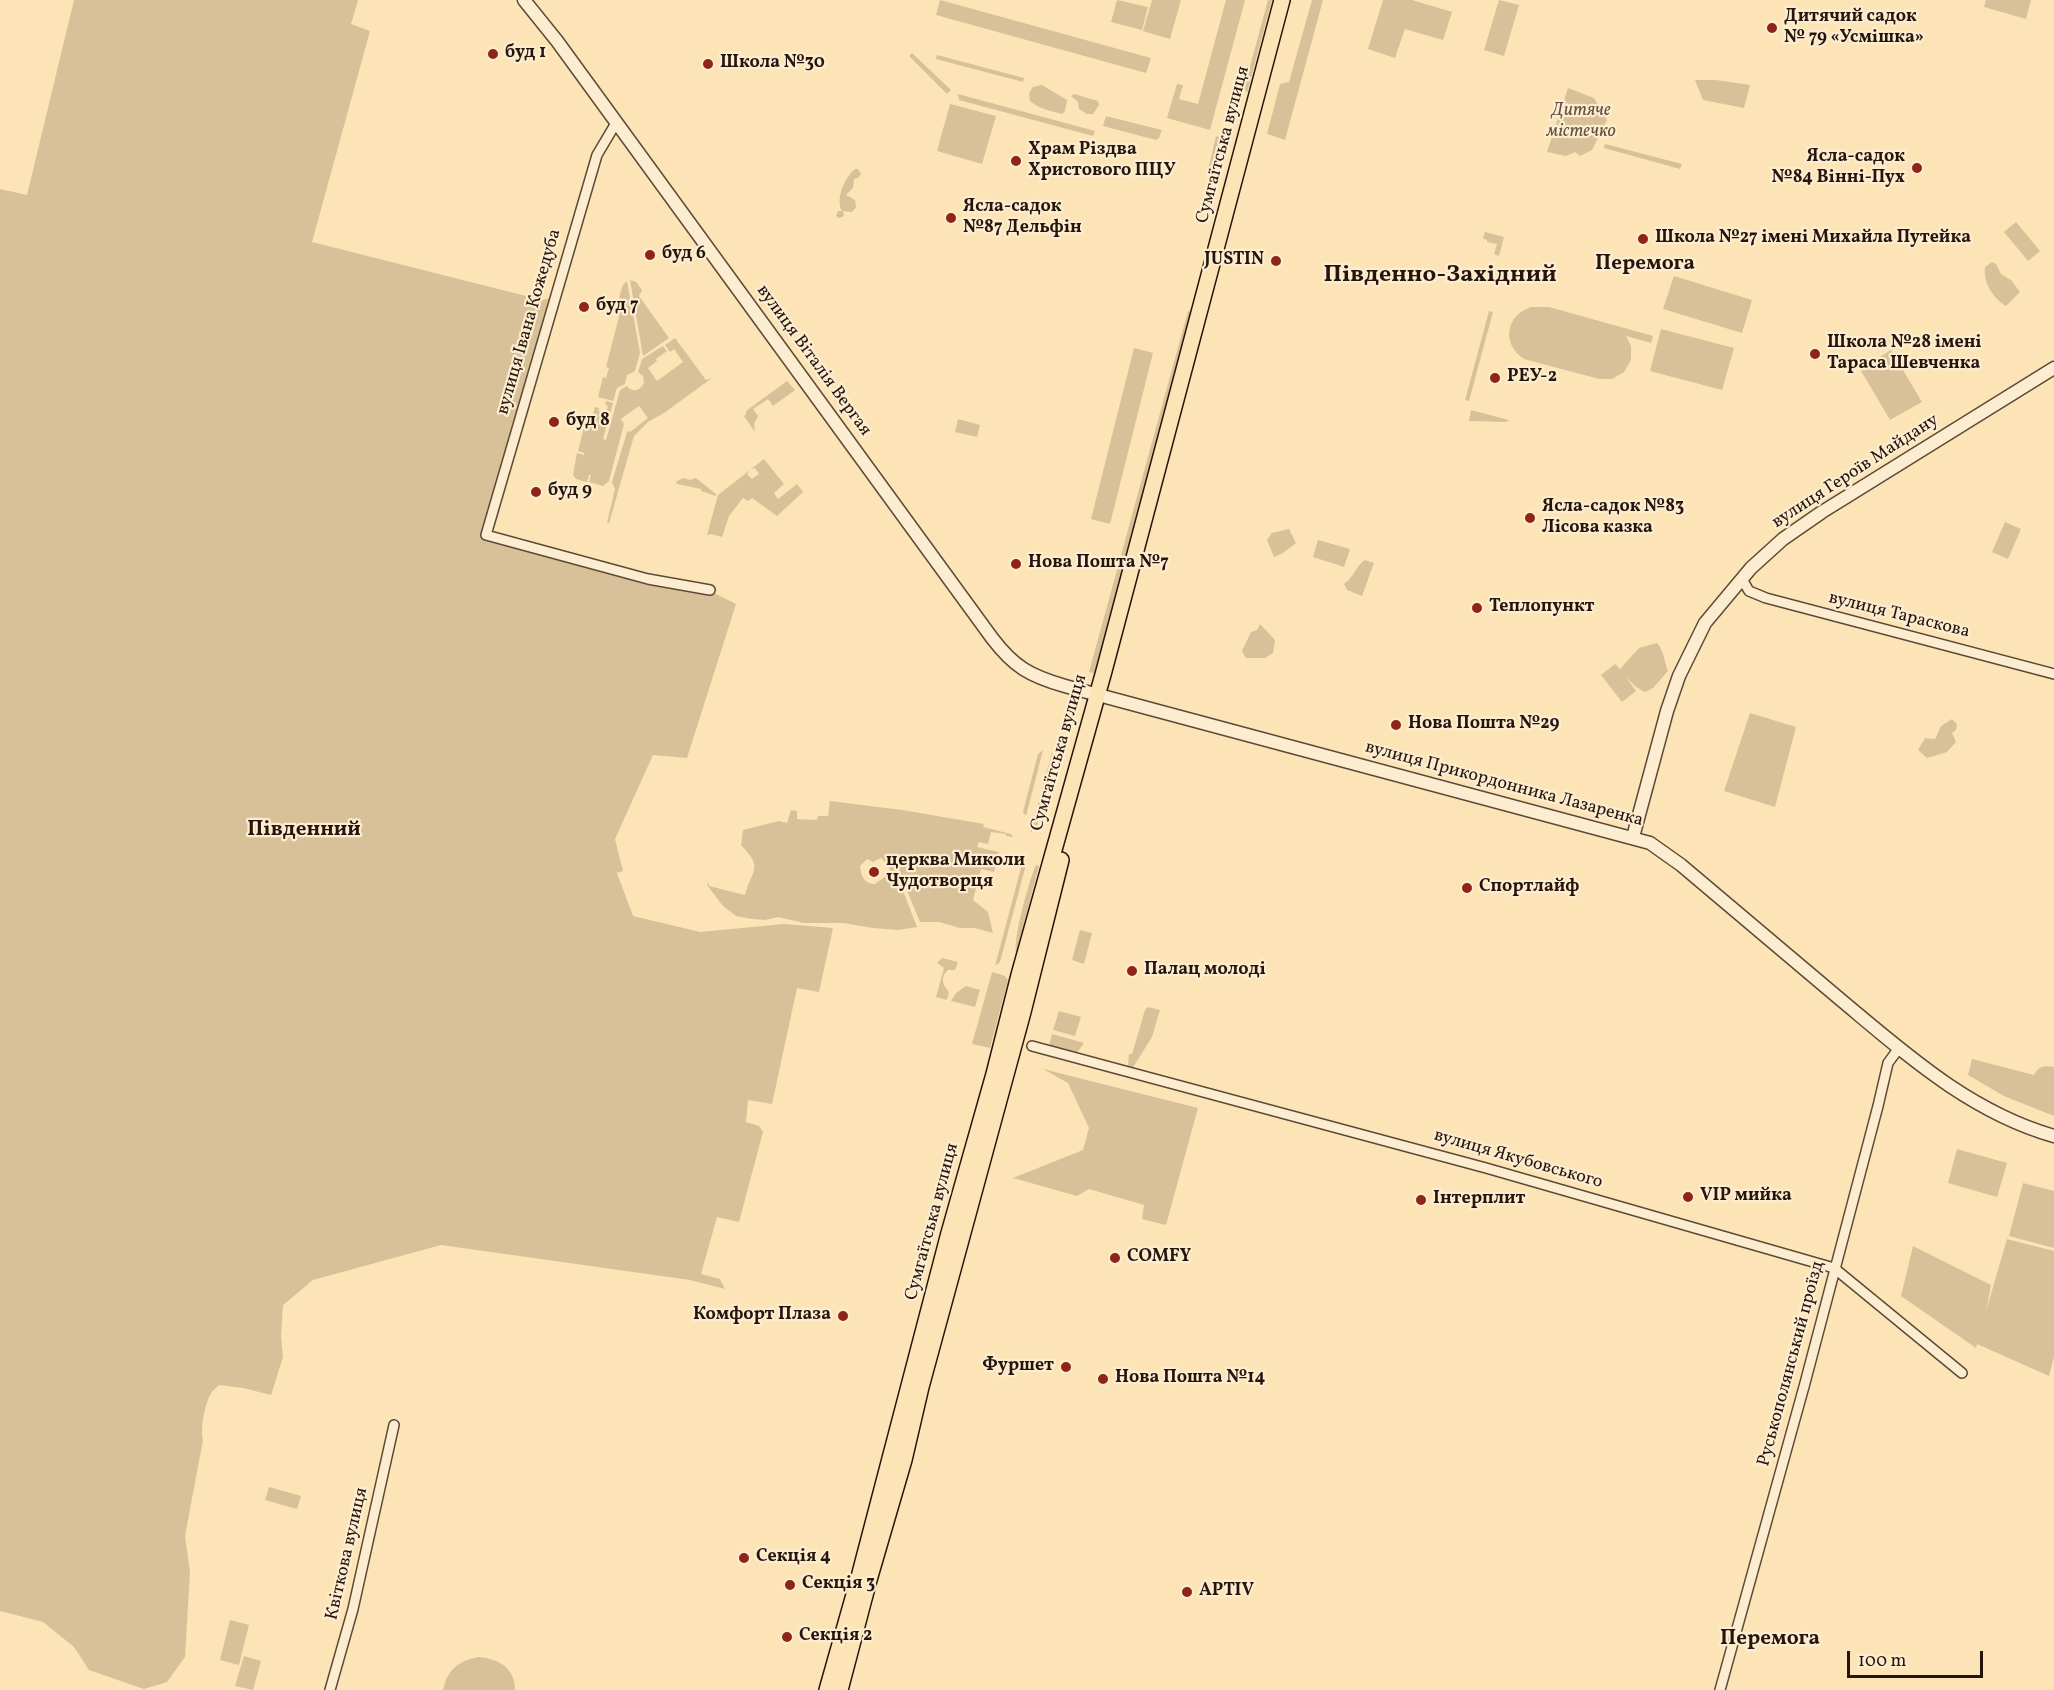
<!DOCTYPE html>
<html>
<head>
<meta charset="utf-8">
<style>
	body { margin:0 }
	#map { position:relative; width:2054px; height:1690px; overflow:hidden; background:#fce4b6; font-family:Vollkorn,serif }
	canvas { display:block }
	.scale { position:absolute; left:1847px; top:1651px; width:136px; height:27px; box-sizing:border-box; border:3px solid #26150d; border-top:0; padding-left:8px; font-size:18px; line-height:21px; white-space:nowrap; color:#26150d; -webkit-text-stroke:4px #fdedd0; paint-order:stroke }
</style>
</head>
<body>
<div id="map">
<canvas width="2054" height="1690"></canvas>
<div class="scale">100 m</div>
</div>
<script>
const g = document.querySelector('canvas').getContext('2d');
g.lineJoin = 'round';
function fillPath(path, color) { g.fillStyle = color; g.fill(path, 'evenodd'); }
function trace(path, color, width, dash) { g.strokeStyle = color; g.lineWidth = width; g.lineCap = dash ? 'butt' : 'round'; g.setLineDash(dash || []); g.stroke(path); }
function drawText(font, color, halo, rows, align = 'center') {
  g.font = font + ' Vollkorn,serif'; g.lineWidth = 4.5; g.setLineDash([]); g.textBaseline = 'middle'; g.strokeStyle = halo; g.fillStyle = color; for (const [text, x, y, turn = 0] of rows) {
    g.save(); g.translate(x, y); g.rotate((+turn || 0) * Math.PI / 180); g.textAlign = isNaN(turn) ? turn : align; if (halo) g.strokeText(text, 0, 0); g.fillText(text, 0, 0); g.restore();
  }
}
fillPath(new Path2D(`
	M74 0H358L351 24 370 31 312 242 542 300 555 297 486 535 712 592 736 604 687 758 653 755 615 839 623 871 617 873 633 916 700 932 784 924 833 928 819 992 797 988 772 1104 748 1100 746 1122 759 1126 763 1132 739 1222 717 1217 701 1274 720 1279 725 1289 690 1280 441 1245 313 1280 283 1305 281 1335 283 1357 271 1395 243 1388 219 1385C217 1387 214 1389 212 1392 205 1401 200 1430 203 1440L185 1536 190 1572 185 1657 167 1682 144 1689 89 1670 74 1647 43 1622 0 1611V189L27 195Z
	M940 0 1151 58 1146 73 936 15Z
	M1117 0 1148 7 1142 30 1111 22Z
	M1152 0H1181L1170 39 1143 31Z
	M1226 0H1245L1210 130 1167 118 1177 84 1183 85 1179 99 1198 104Z
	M1268 0H1272L1247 93 1244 88Z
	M1312 0H1323L1285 140 1267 134 1280 84 1289 82Z
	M1383 0H1412L1452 12 1443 40 1405 29 1395 58 1368 49Z
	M1499 0 1519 5 1504 56 1484 50Z
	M1986 0H2031L2026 19 1984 7Z
	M912 53 951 90 947 94 909 56Z
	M937 55 1024 78 1023 82 936 59Z
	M1695 80H1716L1750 85 1744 108 1703 100Z
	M1042 85 1067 100 1065 111 1062 114C1050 111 1038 108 1030 101L1029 93 1033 87Z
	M1568 88 1594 98 1607 120 1592 150 1580 156 1575 152 1566 156 1547 152Z
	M958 94 1095 131 1093 136 959 100Z
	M1074 94 1098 101 1099 105 1093 114H1087L1079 109 1078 102 1071 96Z
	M950 104 996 116 982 164 937 151Z
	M1106 116 1162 130 1159 138 1156 140 1103 126Z
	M1216 136 1223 138 1216 168 1209 166Z
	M1605 144 1682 164 1680 169 1604 148Z
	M855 169H858L861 174 858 178 854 179 853 188 846 195 855 200 856 207 852 212 843 211 844 216 839 218 836 216 838 211H842C835 199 845 177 855 169Z
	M2016 222 2040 251 2028 261 2004 232Z
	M1485 232 1504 237 1499 256 1494 254 1497 244 1487 242V240L1483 238Z
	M1992 262 1996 264 2001 274 2011 280 2020 292 2006 306C1993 298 1983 283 1985 267Z
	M1674 276 1752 300 1742 333 1663 309Z
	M630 280 636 282 642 290 639 296 669 338 643 356Z
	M627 281 640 353 635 371 627 375 625 384 617 388 613 401 598 397 603 377 606 378 609 368 606 367 623 301 619 297 623 285Z
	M1531 307H1549L1653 336 1651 343 1626 336 1631 346V360L1624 372 1612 379H1599L1524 359C1501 344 1506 315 1531 307Z
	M1188 311 1196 313 1097 674 1089 672Z
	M1489 311 1493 312 1469 401 1465 400Z
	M1661 329 1734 348 1722 390 1650 371Z
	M675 338 706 380 712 378 664 413 648 422 634 436 609 523H607L615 489 612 482 627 432 629 431 630 432 648 418 639 406 621 419 624 424 609 481 603 486 589 482 591 475H589L587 482 576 479 573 475 577 453 584 455V453L578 451 584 427 590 426 595 407 599 408 598 411 606 413 608 406 605 404 606 401 613 403 603 439 606 440 620 390 627 386C632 393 640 391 644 383L643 376 638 372 642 359 663 346 667 351 656 359 657 361 648 368 657 381 683 362 674 349 670 352 665 345Z
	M1134 348 1153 353 1110 524 1091 519Z
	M1891 350 1922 402 1890 420 1860 369Z
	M787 381 795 390 773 406 768 399 753 409 758 416 754 424 755 432 744 416 746 414V411Z
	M1471 410 1505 419 1510 421 1505 422 1469 421Z
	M958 419 980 425 977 437 955 432Z
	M764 459 784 484 774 493 778 499 797 484 803 492 777 516 752 498 748 501 743 498 729 516 722 537 711 534 707 535 718 495 750 470 747 474 752 479 759 474 755 468 751 469Z
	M683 478 690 480 696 478 716 494V496L701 491V489L677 484 676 482Z
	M2005 522 2021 529 2008 559 1992 552Z
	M1289 529 1296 543 1283 553 1274 557 1267 540 1272 533Z
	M1318 540 1350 549 1344 567 1313 557Z
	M1365 560 1374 563 1362 596 1347 590 1344 584C1356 575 1354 568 1365 560Z
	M1260 624 1275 640 1273 653 1265 658H1246L1242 651 1251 632 1257 630Z
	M1657 643C1664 650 1664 662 1668 671L1653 688 1645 692 1636 687 1626 677 1636 691 1622 702 1601 675 1615 664 1620 669 1639 648Z
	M1750 713 1796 727 1775 807 1724 791Z
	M1952 719 1957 724 1956 730 1952 733 1956 742 1947 752 1927 758 1918 750 1925 738 1935 739 1941 726Z
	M1043 750 1026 816 1023 812 1038 754Z
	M1052 752 1055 757 1037 826 1030 833Z
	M830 801 902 810 984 824 983 827 1011 834 1013 837 1006 836V834L991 832 988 844 979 842 977 847 999 852 994 872 981 869 973 900 988 912 993 933 975 928H960L939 922H920L893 857 885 862 881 858 873 862 867 859 860 866C861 876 864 884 875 884L890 873 889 867 893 865 917 927 898 930 873 928 843 923H804L778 917 765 920 752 919 736 916 723 906 707 885 708 882 709 886 745 895C752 869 764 869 741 845L743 830 779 821 787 823 791 810 797 811V819L817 820 818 816H828Z
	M1022 864 1026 865 1000 962 995 966Z
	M1036 865 1039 866 1016 953C1013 939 1029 880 1036 865Z
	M1080 930 1092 933 1084 964 1072 960Z
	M942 958 958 962 955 970H948C940 977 942 984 949 992L947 1000 936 997 944 968 937 963Z
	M992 972 1005 976 1008 980 990 1048 972 1044Z
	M966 986 980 990 975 1007 951 1001 956 993Z
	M1148 1007 1160 1010 1152 1037 1132 1069 1128 1068 1129 1054H1132L1145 1010Z
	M1059 1011 1081 1017 1075 1036 1053 1030Z
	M1052 1034 1084 1043 1076 1054 1049 1046Z
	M1972 1059 2034 1075C2038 1066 2045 1065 2054 1067V1116L2004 1096 1968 1075Z
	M1043 1069 1198 1108 1166 1225 1142 1219 1144 1205 1089 1189 1077 1196 1013 1178 1083 1150 1089 1128 1068 1083Z
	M1957 1149 2007 1163 1997 1197 1948 1183Z
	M2023 1183 2054 1191V1248L2009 1236Z
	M2007 1239 2054 1251V1357L2049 1376 1977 1344 1976 1348 1901 1296 1913 1246 1991 1285 1986 1311Z
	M269 1487 301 1496 297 1509 265 1500Z
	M230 1620 249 1625 239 1665 220 1660Z
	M244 1656 261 1661 253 1690 235 1686Z
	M479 1657C499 1659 515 1668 515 1690H443C447 1670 459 1660 479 1657Z`), '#d8c199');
const minor = new Path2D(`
	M616 123 597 155 486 535 648 579 710 590
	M1742 579 1749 591 1766 598 2054 674
	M1032 1046 1486 1168 1834 1268 1962 1373
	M330 1690 353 1609 394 1425
	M1720 1690 1805 1383 1878 1106 1888 1063 1899 1048`);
const tertiary = new Path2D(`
	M524 0 557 41 992 638C1014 667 1030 676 1065 686L1650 843 1681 865C1735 910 1788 955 1841 1000 1907 1055 1970 1112 2054 1136
	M1633 837 1667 711 1679 676 1705 623 1751 568 1783 539 1822 512 2054 368`);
const primary = new Path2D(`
	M827 1690 859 1577 949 1233 994 1074 1019 975 1104 671 1282 0
	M840 1690 869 1580 904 1460 921 1387 1023 1012 1061 860`);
trace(minor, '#5c4937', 12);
trace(tertiary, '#5c4937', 15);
trace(primary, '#26150d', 18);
trace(minor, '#fdedd0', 9);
trace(tertiary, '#fdedd0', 12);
trace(primary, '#fce4b6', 15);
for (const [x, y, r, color] of [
	[1772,28,6,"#8f2418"],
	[493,54,6,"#8f2418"],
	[708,64,6,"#8f2418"],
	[1016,161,6,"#8f2418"],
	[1917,168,6,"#8f2418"],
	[951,218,6,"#8f2418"],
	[1643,239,6,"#8f2418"],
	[650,255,6,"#8f2418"],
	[1276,261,6,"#8f2418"],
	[584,307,6,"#8f2418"],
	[1815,354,6,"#8f2418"],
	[1495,378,6,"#8f2418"],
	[554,422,6,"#8f2418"],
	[536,492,6,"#8f2418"],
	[1530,518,6,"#8f2418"],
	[1016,564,6,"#8f2418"],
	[1477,608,6,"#8f2418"],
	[1396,725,6,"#8f2418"],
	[874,872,6,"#8f2418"],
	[1467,888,6,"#8f2418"],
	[1132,971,6,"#8f2418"],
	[1688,1197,6,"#8f2418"],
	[1421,1200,6,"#8f2418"],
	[1115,1258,6,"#8f2418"],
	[843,1316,6,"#8f2418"],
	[1066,1367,6,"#8f2418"],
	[1103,1379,6,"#8f2418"],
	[744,1558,6,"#8f2418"],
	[790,1585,6,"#8f2418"],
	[1187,1592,6,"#8f2418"],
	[787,1637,6,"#8f2418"]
]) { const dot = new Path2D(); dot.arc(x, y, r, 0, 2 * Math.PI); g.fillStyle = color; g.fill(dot); trace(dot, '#fdedd0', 2); }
drawText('bold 18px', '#26150d', '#fdedd0', [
	["Дитячий садок",1784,18],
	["№ 79 «Усмішка»",1784,39],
	["буд 1",505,54],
	["Школа №30",720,64],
	["Храм Різдва",1028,151],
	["Христового ПЦУ",1028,172],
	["Ясла-садок",1905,158,"right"],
	["№84 Вінні-Пух",1905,179,"right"],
	["Ясла-садок",963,208],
	["№87 Дельфін",963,229],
	["Школа №27 імені Михайла Путейка",1655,239],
	["буд 6",662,255],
	["JUSTIN",1264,261,"right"],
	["буд 7",596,307],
	["Школа №28 імені",1827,344],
	["Тараса Шевченка",1827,365],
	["РЕУ-2",1507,378],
	["буд 8",566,422],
	["буд 9",548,492],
	["Ясла-садок №83",1542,508],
	["Лісова казка",1542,529],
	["Нова Пошта №7",1028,564],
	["Теплопункт",1489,608],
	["Нова Пошта №29",1408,725],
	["церква Миколи",886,862],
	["Чудотворця",886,883],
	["Спортлайф",1479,888],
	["Палац молоді",1144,971],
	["VIP мийка",1700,1197],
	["Інтерплит",1433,1200],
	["COMFY",1127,1258],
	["Комфорт Плаза",831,1316,"right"],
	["Фуршет",1054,1367,"right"],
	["Нова Пошта №14",1115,1379],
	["Секція 4",756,1558],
	["Секція 3",802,1585],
	["APTIV",1199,1592],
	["Секція 2",799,1637]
], 'left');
drawText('italic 18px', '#64513e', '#fdedd0', [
	["Дитяче",1581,112],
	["містечко",1581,133]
]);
drawText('18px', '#26150d', '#fdedd0', [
	["Сумгаїтська вулиця",1224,145,-75],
	["вулиця Івана Кожедуба",530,322,-74],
	["вулиця Віталія Вергая",813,361,54],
	["вулиця Героїв Майдану",1856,472,-33],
	["вулиця Тараскова",1899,616,14],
	["Сумгаїтська вулиця",1060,753,-74],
	["вулиця Прикордонника Лазаренка",1504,785,15],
	["вулиця Якубовського",1518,1160,16],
	["Сумгаїтська вулиця",933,1222,-75],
	["Руськополянський проїзд",1792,1364,-75],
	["Квіткова вулиця",348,1554,-77]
]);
drawText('bold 21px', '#26150d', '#fdedd0', [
	["Перемога",1645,265],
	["Південний",304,831],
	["Перемога",1770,1640]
]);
drawText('bold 24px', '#26150d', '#fdedd0', [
	["Південно-Західний",1440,277]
]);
</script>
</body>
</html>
